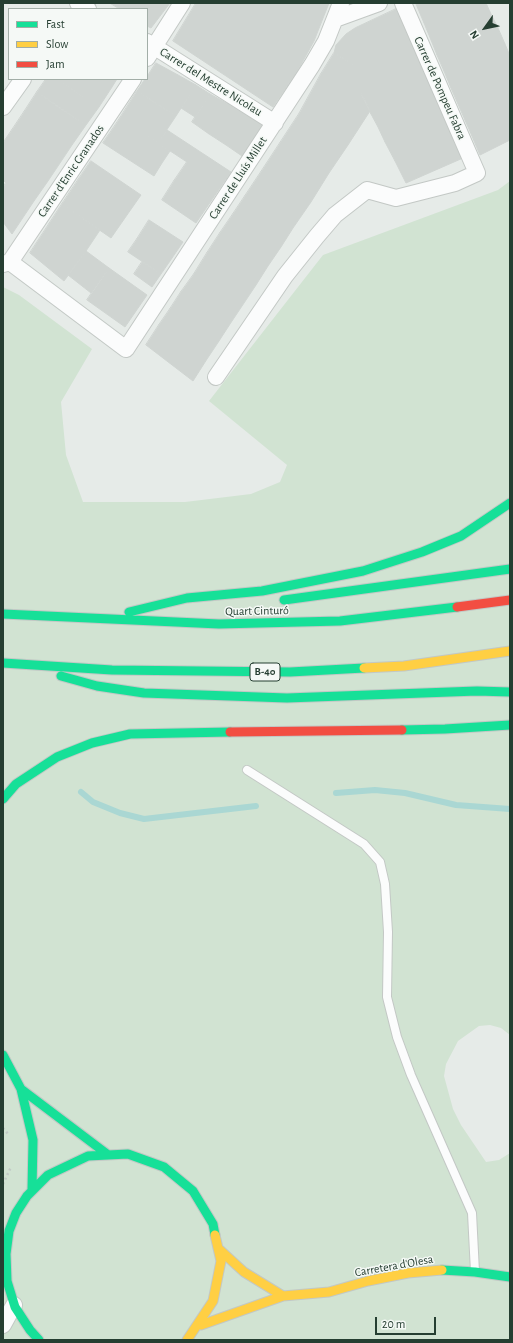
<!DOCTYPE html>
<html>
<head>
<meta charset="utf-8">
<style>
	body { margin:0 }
	#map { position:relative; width:513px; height:1343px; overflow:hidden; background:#e6ebe8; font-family:"Alegreya Sans",sans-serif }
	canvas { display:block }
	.frame { position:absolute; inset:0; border:4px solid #253e31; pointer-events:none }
	.legend { position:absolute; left:8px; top:8px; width:140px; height:72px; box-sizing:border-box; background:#f5f9f6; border:1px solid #a2aea7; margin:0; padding:5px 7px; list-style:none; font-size:12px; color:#253e31 }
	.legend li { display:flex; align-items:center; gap:8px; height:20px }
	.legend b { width:20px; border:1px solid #a2aea7 }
	.north { position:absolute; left:465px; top:8px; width:40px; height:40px; -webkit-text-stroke:3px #f5f9f6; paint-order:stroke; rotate:237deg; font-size:11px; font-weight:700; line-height:16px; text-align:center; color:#253e31 }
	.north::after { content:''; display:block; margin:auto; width:14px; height:18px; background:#253e31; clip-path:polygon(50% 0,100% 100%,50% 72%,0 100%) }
	.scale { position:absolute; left:375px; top:1317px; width:61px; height:18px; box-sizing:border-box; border:2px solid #253e31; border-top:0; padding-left:5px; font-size:12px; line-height:14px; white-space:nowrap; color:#253e31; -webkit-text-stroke:3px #f5f9f6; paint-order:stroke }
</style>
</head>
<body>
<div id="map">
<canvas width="513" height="1343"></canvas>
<div class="frame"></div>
<ul class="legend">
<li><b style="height:5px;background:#16e098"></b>Fast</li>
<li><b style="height:5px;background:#ffcf43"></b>Slow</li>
<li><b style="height:5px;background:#f24e42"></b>Jam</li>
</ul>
<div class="north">N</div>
<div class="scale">20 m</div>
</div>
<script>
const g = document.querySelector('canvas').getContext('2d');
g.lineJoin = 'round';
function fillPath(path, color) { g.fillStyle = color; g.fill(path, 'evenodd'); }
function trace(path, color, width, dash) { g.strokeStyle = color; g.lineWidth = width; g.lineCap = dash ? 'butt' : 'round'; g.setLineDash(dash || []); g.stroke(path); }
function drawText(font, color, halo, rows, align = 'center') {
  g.font = font + ' "Alegreya Sans",sans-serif'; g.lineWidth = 3; g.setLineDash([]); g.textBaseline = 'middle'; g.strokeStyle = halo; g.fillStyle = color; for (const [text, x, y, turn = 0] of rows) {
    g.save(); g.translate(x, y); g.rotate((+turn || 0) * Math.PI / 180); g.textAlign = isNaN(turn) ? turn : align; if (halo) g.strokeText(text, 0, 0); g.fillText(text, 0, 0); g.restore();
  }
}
fillPath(new Path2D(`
	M510 181V1035L501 1028 490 1025 479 1026 458 1041 446 1064 444 1076 453 1109 461 1125 486 1162 499 1160 510 1153V1340H3V287L19 295 92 349 61 402 66 455 83 502H185L251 494 280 482 287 465 209 401 323 255 498 190Z`), '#d1e3d2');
trace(new Path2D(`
	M81 792 93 802 120 813 144 819 256 806
	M336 793 375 790 405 793 456 805 510 809`), '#aad7d3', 6);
const building = new Path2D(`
	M110 3H170L151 28 147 26V9H120Z
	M196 3H329L314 41 298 70 273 107 173 41Z
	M419 3H467L424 23 416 4Z
	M467 3H486L490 12 431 40 424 23Z
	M396 9 407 31 341 57 334 53 336 45 346 34 355 28Z
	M490 12 498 28 437 55 431 40Z
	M498 28 505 44 444 71 437 55Z
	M407 31 413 45 357 67 341 57Z
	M505 44 510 56V61L451 88 444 71Z
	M413 45 422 65 374 85 357 67Z
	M334 53 357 67 374 85 360 92 365 100 321 74Z
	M510 61V81L458 104 451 88Z
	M156 63 178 75 158 105 137 91 145 79H147V77Z
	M422 65 431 87 371 114 360 92 374 85Z
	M321 74 365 100 370 111 348 145 299 114Z
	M178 75 196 85 176 116 158 105Z
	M46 79H56L99 107 86 125 37 92Z
	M56 79H76L70 88Z
	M76 79H100L112 87 99 107 70 88Z
	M100 79H117L112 87Z
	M510 81V100L465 120 458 104Z
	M196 85 210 94 195 117 181 108Z
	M431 87 438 101 378 127 371 114Z
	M137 91 176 116 158 143 120 118Z
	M37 92 58 107 45 126 24 112Z
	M210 94 228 104 209 134 192 122Z
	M510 100V119L472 136 465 120Z
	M438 101 444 115 385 142 378 127Z
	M228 104 245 114 226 145 209 134Z
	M58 107 86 125 72 145 45 126Z
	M24 112 45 126 32 144 12 130Z
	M245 114 264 125 242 156 226 145Z
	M299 114 348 145 329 173 280 143Z
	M444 115 454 137 395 161 385 142Z
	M120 118 170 151 162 163 112 130Z
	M510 119V140L480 155 472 136Z
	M45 126 72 145 60 163 32 144Z
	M12 130 32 144 20 162 3 151V143Z
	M112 130 162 163 154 176 103 143Z
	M167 130 231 172 222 185 158 143Z
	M454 137 463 158 406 183 395 161Z
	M280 143 329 173 311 202 261 172Z
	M32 144 60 163 48 181 20 162Z
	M3 151 20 162 6 183 3 180Z
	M91 161 141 195 127 215 78 180Z
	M20 162 48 181 34 201 6 183Z
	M187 162 222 185 209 204 174 181Z
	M261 172 311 202 293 228 245 196Z
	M78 180 127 215 111 238 62 204Z
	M174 181 209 204 196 223 162 200Z
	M6 183 34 201 12 234 3 222V187Z
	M245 196 293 228 281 247 233 214Z
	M62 204 100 230 86 251 49 224Z
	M233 214 281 247 268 266 220 233Z
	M149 220 183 242 170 261 137 239Z
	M49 224 86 251 64 281 30 253Z
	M220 233 268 266 256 285 207 253Z
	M137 239 170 261 161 274 128 252Z
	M86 251 109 268 91 293 68 275Z
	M207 253 256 285 242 306 194 274Z
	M142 262 161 274 152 287 134 274Z
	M109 268 147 295 125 327 87 300Z
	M194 274 242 306 230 324 181 292Z
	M181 292 230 324 219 341 170 309Z
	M170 309 219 341 207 359 159 325Z
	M159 325 207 359 193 381 146 345Z`);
fillPath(building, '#cfd4d1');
trace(building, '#cfd4d1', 1);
const lane = new Path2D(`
	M247 770 364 844 380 862 385 884 388 932 387 997 397 1037 411 1075 472 1213 475 1272`);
const street = new Path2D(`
	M78 3 88 9
	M335 19 379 3
	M147 42 275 123
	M147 58 182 3
	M3 107 23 79
	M10 262 133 79
	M3 264 10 262 126 349 312 65 326 41 341 3
	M216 377 285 276 317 236 335 215 367 190 396 198 455 183 477 173 403 3
	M3 1325 14 1305`);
const fast = new Path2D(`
	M284 600 510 569
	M129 612 187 598 262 591 363 571 422 552 461 536 510 503
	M3 614 219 624 340 621 457 607
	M3 663 112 670 290 672 364 668
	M61 676 97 686 144 693 287 698 477 691 510 692
	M402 730 445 729 510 725
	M3 799 16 784 57 757 92 743 130 734 230 732
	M3 1055 21 1089 33 1140 32 1190
	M21 1089 107 1154
	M442 1270 475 1272 510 1277
	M39 1340 30 1330 15 1307 7 1281 6 1254 9 1231 16 1213 27 1196 48 1175 88 1156 128 1154 164 1167 193 1191 213 1224 215 1235`);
const slow = new Path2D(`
	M364 668 404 666 510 651
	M220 1250 244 1272 283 1296
	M201 1325 283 1296 329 1292 368 1281 408 1273 442 1270
	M187 1340 213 1301 221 1261 215 1235`);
const jam = new Path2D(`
	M457 607 510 600
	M230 732 402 730`);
trace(lane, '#c3c8c5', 10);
trace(street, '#c3c8c5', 18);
trace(fast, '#c2c8c5', 11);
trace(slow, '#c2c8c5', 11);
trace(jam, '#c2c8c5', 11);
trace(new Path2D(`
	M3 1128 9 1135
	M3 1184 11 1167`), '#c2cbc6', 2.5, [2, 3]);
trace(lane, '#fbfcfc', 8);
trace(street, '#fbfcfc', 16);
trace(fast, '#16e098', 9);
trace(slow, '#ffcf43', 9);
trace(jam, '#f24e42', 9);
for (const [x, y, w] of [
	[265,672,30]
]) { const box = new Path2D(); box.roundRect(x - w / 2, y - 9, w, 18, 3); g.fillStyle = '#f5f9f6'; g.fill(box); trace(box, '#253e31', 1); }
drawText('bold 11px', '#253e31', null, [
	["B-40",265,672]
]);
drawText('12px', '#253e31', '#f5f9f6', [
	["Carrer del Mestre Nicolau",211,82,32],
	["Carrer de Pompeu Fabra",440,88,66],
	["Carrer d'Enric Granados",71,171,-56],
	["Carrer de Lluís Millet",238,178,-57],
	["Quart Cinturó",257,611,-1],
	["Carretera d'Olesa",394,1266,-10]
]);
</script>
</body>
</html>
